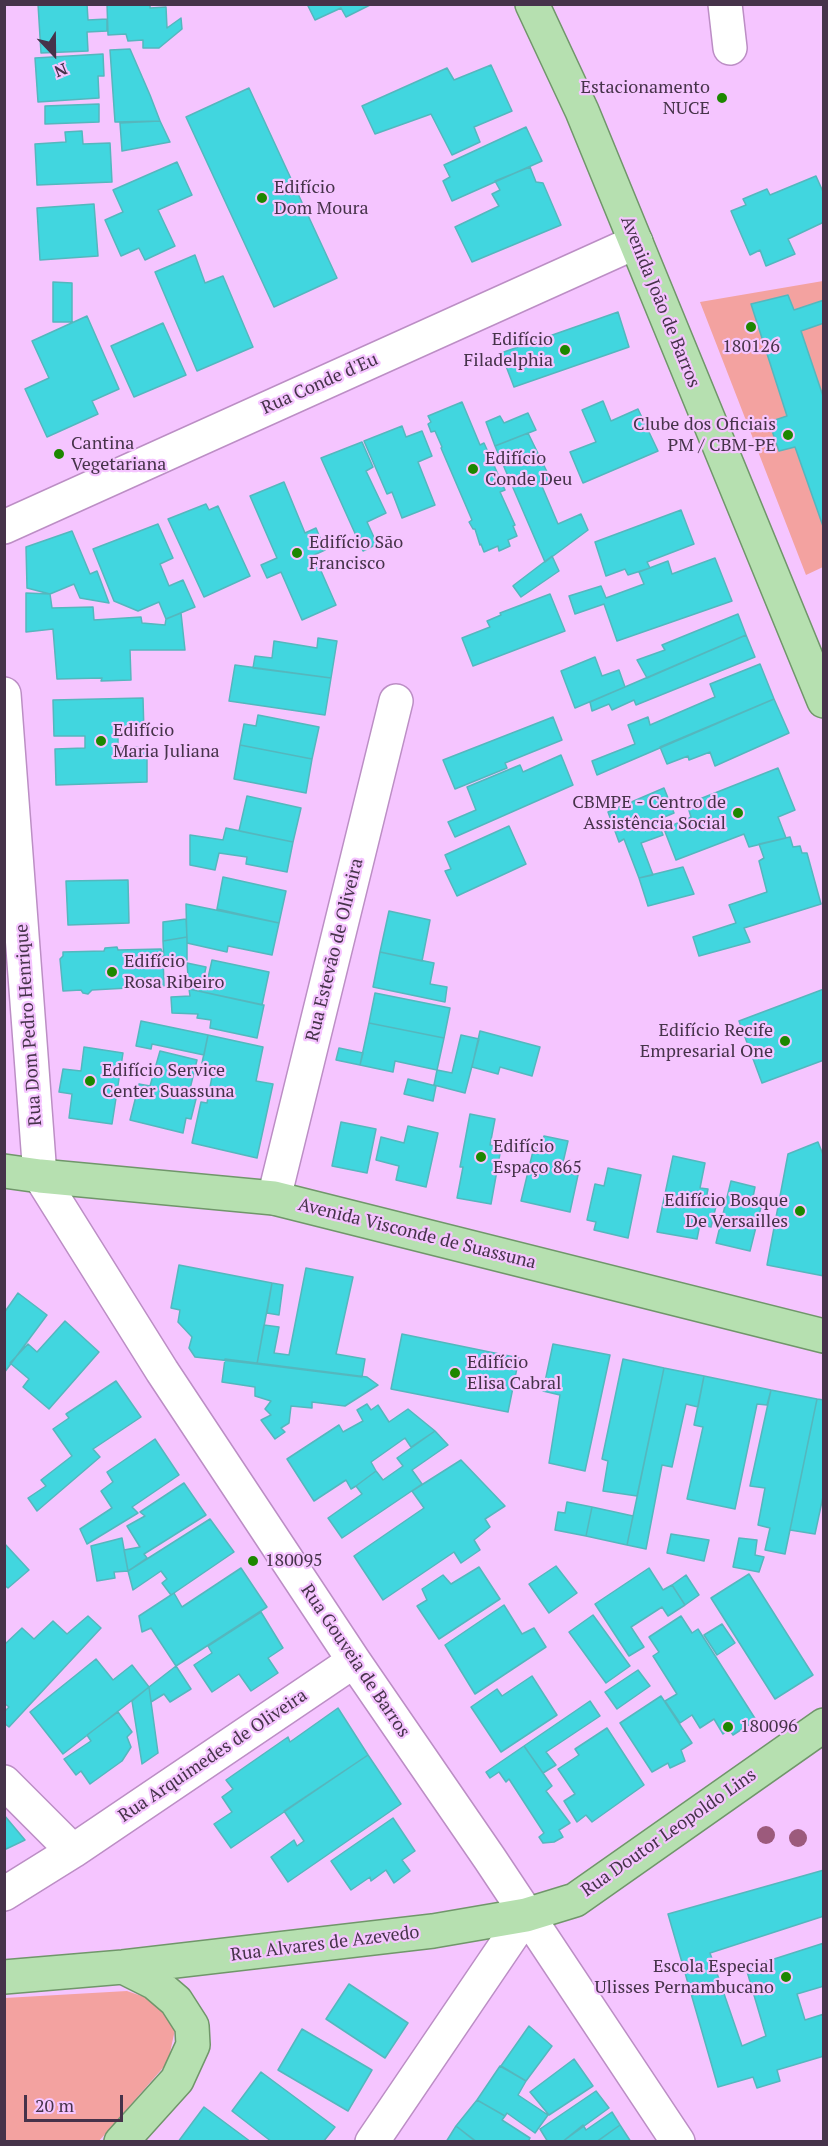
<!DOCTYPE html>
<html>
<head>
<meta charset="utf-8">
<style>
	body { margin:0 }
	#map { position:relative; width:828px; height:2146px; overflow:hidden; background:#f5c5ff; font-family:"PT Serif",serif }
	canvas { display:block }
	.frame { position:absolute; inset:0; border:6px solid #46334a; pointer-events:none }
	.north { position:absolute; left:24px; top:24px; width:60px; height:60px; -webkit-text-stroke:4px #f5c5ff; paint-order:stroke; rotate:158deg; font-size:16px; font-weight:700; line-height:24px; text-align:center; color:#46334a }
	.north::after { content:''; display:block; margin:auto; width:21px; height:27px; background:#46334a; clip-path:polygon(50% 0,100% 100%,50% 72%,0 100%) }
	.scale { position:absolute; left:24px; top:2095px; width:99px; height:27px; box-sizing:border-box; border:3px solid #46334a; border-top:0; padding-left:8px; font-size:18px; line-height:21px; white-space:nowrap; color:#46334a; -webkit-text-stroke:4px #f5c5ff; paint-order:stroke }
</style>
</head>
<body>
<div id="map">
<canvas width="828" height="2146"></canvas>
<div class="frame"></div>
<div class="north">N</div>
<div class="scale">20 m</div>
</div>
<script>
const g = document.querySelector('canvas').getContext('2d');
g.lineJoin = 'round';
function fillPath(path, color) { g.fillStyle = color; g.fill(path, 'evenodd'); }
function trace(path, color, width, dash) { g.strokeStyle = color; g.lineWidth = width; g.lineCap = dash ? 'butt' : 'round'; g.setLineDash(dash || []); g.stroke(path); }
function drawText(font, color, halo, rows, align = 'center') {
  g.font = font + ' "PT Serif",serif'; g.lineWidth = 4.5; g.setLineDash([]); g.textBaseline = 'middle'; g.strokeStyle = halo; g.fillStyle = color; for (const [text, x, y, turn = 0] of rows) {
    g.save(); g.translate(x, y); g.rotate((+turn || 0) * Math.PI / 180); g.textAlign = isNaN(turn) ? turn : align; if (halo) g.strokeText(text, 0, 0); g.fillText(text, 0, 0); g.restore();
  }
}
fillPath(new Path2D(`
	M823 281V567L806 575 700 302Z
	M127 1991 159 2002 176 2025 168 2062 99 2141 7 2142 5 2140V1998Z`), '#f3a2a0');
const building = new Path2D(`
	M38 4H87L88 20 107 19V31L87 32 88 51 41 53Z
	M107 4H150V8L166 7 167 28 181 18 182 29 159 48H143V40L128 41 126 34 108 35Z
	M307 4H372L346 17 341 8 315 20Z
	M130 49 150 95 160 121 115 122 110 50Z
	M103 54 104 76H98L99 98 38 102 35 58Z
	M491 65 512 111 474 127 480 142 452 155 431 114 375 134 362 106 447 68 454 80Z
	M249 88 337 278 274 307 186 117Z
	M99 104V122L45 124V106Z
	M160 121 170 142 122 151 120 123Z
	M526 127 542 161 452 201 443 181 450 177 444 165Z
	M82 131 83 144 110 143 112 182 37 185 35 144 66 142 65 132Z
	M177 162 192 195 158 210 175 246 145 260 139 248 121 256 105 220 123 212 113 190Z
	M530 167 536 182 543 183 561 225 472 262 455 227 499 206 492 194 500 190 495 181Z
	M816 176 824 194V222L788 239 795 254 766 266 760 250 750 255 731 211 746 205 743 199 767 189 770 195Z
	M94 204 98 256 40 260 37 208Z
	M195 255 205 283 223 276 253 347 197 371 155 272Z
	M53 282 72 283V322H53Z
	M788 295 794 310 824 300V323L801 331 824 399V529L795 447 779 451 769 422 787 416 751 304Z
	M618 312 629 347 514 387 501 353Z
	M87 316 119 389 92 401 98 414 47 437 25 389 49 378 32 341Z
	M163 323 186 375 134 397 111 346Z
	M603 401 611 421 638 409 658 451 583 483 570 452 596 442 582 410Z
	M462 402 480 445 484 443 505 490 500 492 515 525 513 526 517 536 508 540 510 546 499 551 498 546 484 552 481 544 480 545 475 529H473L469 522 472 520 441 448 442 447 435 431 431 432 428 424 431 422 428 416Z
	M528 413 536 430 495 446 486 422 500 416 504 423Z
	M402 426 406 437 422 431 432 456 418 462 435 505 402 518 392 492 387 494 364 441Z
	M528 433 551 480 541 484 558 524 581 514 588 530 545 562 495 446Z
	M362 442 373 467 366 471 386 513 367 522 377 544 363 551 321 458Z
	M284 482 305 533 316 528 325 550 314 555 336 605 302 620 281 572 267 578 261 565 277 558 250 496Z
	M206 504 209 510 218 506 250 576 204 597 168 519Z
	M681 510 694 544 647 562 650 568 628 575 625 569 606 576 595 542Z
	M158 524 173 558 160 564 169 586 183 580 195 607 166 619 159 602 138 611 114 601 93 549Z
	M72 531 90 574 97 571 109 603 80 598 74 584 50 594 27 588 26 547Z
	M552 556 559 571 521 597 513 586 514 585Z
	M715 558 732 601 617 641 604 604 575 614 569 596 601 586 606 598 644 584 639 572 668 561 672 574Z
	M26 593 50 594 52 608 93 607 94 620 141 617 142 623 165 625 166 619 181 613 185 650H130L131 680 101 681 102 678 57 679 53 629 26 632Z
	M550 594 565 631 473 666 462 638 490 627 487 621 501 615 500 613Z
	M738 614 746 635 647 678 637 660 665 650 662 645Z
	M746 635 755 657 636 705 634 700 612 710 609 704 592 711 590 702Z
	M318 638 337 641 331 678 253 668 255 656 272 658 274 641 317 648Z
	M595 657 602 676 619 670 625 687 575 708 561 671Z
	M760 664 774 699 597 775 592 761 635 744 628 725 648 717 650 725 715 697 710 684Z
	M235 665 331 678 325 715 229 701Z
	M143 698 144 733 118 734V748L147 747V782L56 785 55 749 85 748V736H54L53 700Z
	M774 699 789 733 715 766 710 752 689 760 688 756 667 764 660 747Z
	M258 715 319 727 312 759 240 745 244 724 256 726Z
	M553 717 562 740 505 763 507 768 455 789 443 760Z
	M240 745 312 759 306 793 234 779Z
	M561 755 573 785 455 837 448 822 476 810 467 787 520 765 523 772Z
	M778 768 795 810 778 817 786 838 749 847 744 834 676 860 664 829 691 817 687 804Z
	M664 788 674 813 657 820 663 835 641 843 653 875 639 878 624 839 619 842 608 812Z
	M247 796 301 808 293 842 239 831Z
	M509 826 526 864 457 896 445 871 451 869 445 855Z
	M226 828 293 842 287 872 246 864 247 857 219 853 215 870 190 865V835L223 840Z
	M790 837 793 847 800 846 802 853H807L821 904 744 928 750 942 699 956 693 937 736 923 729 905 767 892 759 861 764 858 759 844Z
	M683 867 694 894 648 906 639 878Z
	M223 877 286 891 279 923 217 909Z
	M128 880 129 923 68 925 66 881Z
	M186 904 279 923 272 955 228 946 227 952 187 943Z
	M389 911 430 920 422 961 380 952Z
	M186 919 187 937 163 941V922Z
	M187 937V960L164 961 163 941Z
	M117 947 118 950 161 949 163 955 164 986 92 990 88 994 83 993 81 990 63 991 60 959 63 956V952L104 951 105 948Z
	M380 952 434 963 430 984 447 987 445 1002 373 987Z
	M212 960 269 972 262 1005 189 989 187 963 206 967 202 986 206 987Z
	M189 989 264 1005 257 1038 210 1028 211 1020 197 1018 198 1014 172 1013 171 997 190 996Z
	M824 989V1060L762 1083 739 1021Z
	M375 993 450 1008 444 1038 369 1023Z
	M141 1021 208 1035 204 1055 152 1044 151 1049 136 1046Z
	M369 1023 444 1038 437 1070 395 1061 393 1072 360 1065Z
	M480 1031 540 1047 532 1076 500 1067 498 1074 472 1067Z
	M208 1035 263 1047 256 1081 273 1084 257 1158 192 1143 201 1102 207 1103 214 1066 202 1063Z
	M461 1035 479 1039 465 1093 434 1085 437 1070 452 1073Z
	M84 1047 123 1053 112 1124 69 1118 72 1094 59 1092 63 1069 81 1071Z
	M339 1048 363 1053 360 1065 336 1060Z
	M160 1051 197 1060 188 1097 196 1099 191 1119 186 1118 183 1133 130 1120 139 1084 150 1086Z
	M408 1079 436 1086 433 1101 404 1094Z
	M470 1114 495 1119 490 1145 501 1148 491 1204 457 1198 463 1167H460Z
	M341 1122 376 1129 367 1173 332 1166Z
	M408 1126 438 1133 426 1187 396 1180 399 1166 376 1160 381 1137 404 1143Z
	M544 1136 568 1141 561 1171 578 1175 570 1212 521 1201 534 1147 541 1149Z
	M818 1142 824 1157V1276L767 1265 788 1154Z
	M673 1156 705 1163 700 1188 708 1189 705 1204 716 1206 711 1227 700 1224 697 1239 657 1232Z
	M608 1168 641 1175 628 1238 594 1230 596 1222 587 1220 595 1184 604 1186Z
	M731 1181 755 1187 753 1197 763 1199 750 1251 716 1243Z
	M179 1265 272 1283 257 1364 195 1357 189 1348 192 1337 178 1322 180 1310 171 1308Z
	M306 1268 353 1277 336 1354 365 1359 362 1377 257 1364 264 1325 279 1327 274 1353 289 1355Z
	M272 1283 283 1285 279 1315 267 1313Z
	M18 1293 47 1315 4 1373V1313Z
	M65 1321 99 1352 49 1409 23 1387 29 1379 10 1363 28 1344 37 1352Z
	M402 1334 519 1358 508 1412 391 1389Z
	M553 1344 610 1355 585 1471 549 1463 560 1395 543 1391Z
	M225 1359 367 1377 378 1385 345 1406 312 1402V1408L291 1406 289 1423 281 1428 285 1432 275 1439 261 1420 271 1415 265 1409 271 1401 255 1396V1387L222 1382Z
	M623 1359 664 1368 637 1496 603 1491 608 1461 602 1459Z
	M664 1368 704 1376 698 1407 686 1404 672 1467 662 1465 646 1549 627 1545Z
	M704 1376 771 1390 767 1405 757 1404 735 1509 687 1499 703 1427 694 1425Z
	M116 1381 141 1417 93 1449 100 1457 37 1511 28 1498 46 1486 41 1480 72 1456 53 1429 69 1418 66 1414Z
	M771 1390 817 1399 785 1554 765 1550 770 1528 758 1525 765 1488 750 1486Z
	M817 1399 824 1400V1492L815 1534 790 1530Z
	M367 1404 371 1410 378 1405 389 1422 408 1409 435 1431 411 1447 405 1438 371 1462 376 1471 356 1486 351 1489 346 1480 314 1501 287 1459 339 1425 343 1432 363 1421 357 1410Z
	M435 1431 448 1445 412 1470 422 1484 342 1538 328 1518 362 1494 356 1486 376 1471 383 1480 403 1466 397 1458Z
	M155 1439 179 1475 132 1507 138 1513 87 1544 80 1529 112 1508 101 1491 113 1482 107 1472Z
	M461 1460 505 1506 485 1519 490 1527 474 1540 480 1550 461 1563 454 1552 383 1600 354 1556 424 1508 412 1491Z
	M184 1483 206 1515 144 1554 147 1558 128 1571 124 1550 140 1547 127 1526 145 1516 140 1512Z
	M567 1502 592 1507 586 1536 555 1530 558 1512 565 1513Z
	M592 1507 633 1516 627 1545 586 1536Z
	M210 1519 234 1552 171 1595 162 1583 167 1579 161 1571 133 1590 128 1571Z
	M671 1534 709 1540 704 1561 667 1553Z
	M122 1538 128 1571 114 1572 115 1578 97 1581 91 1546Z
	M739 1538 757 1540 755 1555 764 1557 759 1572 733 1567Z
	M4 1543 29 1570 8 1588 4 1585Z
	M556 1566 577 1593 549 1613 529 1584Z
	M479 1567 500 1599 439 1639 417 1606 427 1600 422 1589 443 1575 451 1584Z
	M241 1568 267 1607 176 1666 151 1628 142 1632 139 1616 171 1595 174 1593 182 1607Z
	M649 1568 663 1590 672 1585 685 1605 668 1616 662 1607 631 1627 644 1647 629 1656 595 1604Z
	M749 1574 813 1675 775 1699 711 1598Z
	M686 1575 699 1595 685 1605 672 1585Z
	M504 1605 522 1634 534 1628 546 1647 475 1694 445 1645Z
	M261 1612 283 1648 268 1658 278 1673 251 1691 239 1674 212 1692 194 1665 212 1653 208 1646Z
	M593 1615 630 1666 606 1683 569 1632Z
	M88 1616 101 1628 9 1727 4 1723V1712L9 1707 4 1703V1645L22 1628 34 1639 53 1621 67 1634Z
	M681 1616 692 1633 698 1629 756 1720 733 1735 729 1729 723 1734 714 1719 700 1728 692 1715 680 1723 665 1701 677 1694 653 1656 659 1652 649 1637Z
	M722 1624 735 1643 717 1655 704 1635Z
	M96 1659 113 1680 132 1665 149 1687 63 1754 30 1712Z
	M176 1666 191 1689 170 1702 164 1694 151 1702 149 1687Z
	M638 1670 650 1686 617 1709 605 1692Z
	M532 1676 557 1715 501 1752 471 1707 497 1689 502 1696Z
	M149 1687 158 1753 142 1764 132 1701Z
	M661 1696 692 1743 681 1750 685 1761 670 1768 668 1763 652 1772 620 1723Z
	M590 1701 600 1716 546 1752 556 1765 543 1773 524 1746Z
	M338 1708 368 1755 231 1848 214 1824 232 1812 222 1797 233 1789 226 1780 288 1737 290 1742Z
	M118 1712 132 1732 127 1737 131 1747 122 1761 90 1784 81 1771 76 1775 64 1759 91 1741 87 1735Z
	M607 1728 644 1785 592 1822 586 1815 577 1822 564 1801 575 1794 558 1769 579 1755 575 1749Z
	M524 1746 552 1786 546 1791 570 1823 559 1830 563 1837 554 1842 543 1843 539 1837 544 1833 509 1779 506 1782 499 1772 490 1778 486 1772Z
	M368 1755 401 1804 288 1882 271 1857 294 1840 297 1846 304 1841 284 1811Z
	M4 1815 25 1840 4 1850Z
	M393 1818 415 1851 402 1860 410 1871 394 1883 386 1870 371 1881 370 1877 351 1890 331 1861Z
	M824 1870V1916L710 1953 742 2046 766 2036 746 1968 824 1943V1986L797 1994 805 2020 824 2014V2056L777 2070 780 2081 757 2088 753 2077 718 2087 668 1914Z
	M349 1984 408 2023 385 2058 326 2019Z
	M529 2026 552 2046 526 2081 501 2066Z
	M302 2029 372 2070 348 2111 278 2070Z
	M574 2059 593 2086 549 2115 530 2092Z
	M500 2066 526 2081 518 2095 548 2115 535 2133 507 2113 505 2116 477 2100Z
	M261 2072 335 2127 323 2142H272L232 2111Z
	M596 2091 609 2108 562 2142H548L540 2129Z
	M477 2100 505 2116 502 2120 530 2138 528 2142H477L456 2126Z
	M204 2107 251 2142H178Z
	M612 2112 620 2125 596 2142H562L583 2125 586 2130Z
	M620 2125 631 2142H598V2141Z
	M456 2126 476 2142H446Z`);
fillPath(building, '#41d6df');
trace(building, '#54b7be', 1.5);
const minor = new Path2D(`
	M725 4 730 48
	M4 527 636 242
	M4 694 40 1176 162 1371 354 1661 490 1859 678 2142
	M274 1198 396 701
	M4 1782 73 1851
	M4 1894 73 1851 354 1661
	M372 2142 526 1915`);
const major = new Path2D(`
	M532 4 582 111 824 701
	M4 1171 40 1176 274 1198 824 1336
	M4 1977 123 1967 433 1931 526 1915 575 1900 824 1725
	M121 2142 177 2080 193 2045 192 2026 176 2001 155 1983 123 1967`);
trace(minor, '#bc8ec5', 36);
trace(major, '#70966a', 36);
trace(minor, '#fff', 33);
trace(major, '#b6e0b0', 33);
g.fillStyle = '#9c5a7c';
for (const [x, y] of [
	[766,1835],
	[798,1838]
]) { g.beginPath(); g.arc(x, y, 9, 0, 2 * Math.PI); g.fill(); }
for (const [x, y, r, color] of [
	[722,98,6,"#1d8700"],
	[262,198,6,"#1d8700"],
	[751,327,6,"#1d8700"],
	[565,350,6,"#1d8700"],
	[788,435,6,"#1d8700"],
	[59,454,6,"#1d8700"],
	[473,469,6,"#1d8700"],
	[297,553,6,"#1d8700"],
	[101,741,6,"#1d8700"],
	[738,813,6,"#1d8700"],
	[112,972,6,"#1d8700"],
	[785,1041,6,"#1d8700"],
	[90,1081,6,"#1d8700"],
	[481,1157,6,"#1d8700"],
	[800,1211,6,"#1d8700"],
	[455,1373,6,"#1d8700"],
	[253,1561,6,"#1d8700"],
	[728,1727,6,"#1d8700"],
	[786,1977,6,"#1d8700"]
]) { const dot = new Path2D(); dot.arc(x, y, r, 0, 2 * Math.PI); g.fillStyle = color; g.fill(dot); trace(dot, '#f5c5ff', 2); }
drawText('18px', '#46334a', '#f5c5ff', [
	["Estacionamento",710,88,"right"],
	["NUCE",710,109,"right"],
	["Edifício",274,188],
	["Dom Moura",274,209],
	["Edifício",553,340,"right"],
	["Filadelphia",553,361,"right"],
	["180126",751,347,"center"],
	["Clube dos Oficiais",776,425,"right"],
	["PM / CBM-PE",776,446,"right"],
	["Cantina",71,444],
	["Vegetariana",71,465],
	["Edifício",485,459],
	["Conde Deu",485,480],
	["Edifício São",309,543],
	["Francisco",309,564],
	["Edifício",113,731],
	["Maria Juliana",113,752],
	["CBMPE - Centro de",726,803,"right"],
	["Assistência Social",726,824,"right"],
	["Edifício",124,962],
	["Rosa Ribeiro",124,983],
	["Edifício Recife",773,1031,"right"],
	["Empresarial One",773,1052,"right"],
	["Edifício Service",102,1071],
	["Center Suassuna",102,1092],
	["Edifício",493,1147],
	["Espaço 865",493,1168],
	["Edifício Bosque",788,1201,"right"],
	["De Versailles",788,1222,"right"],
	["Edifício",467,1363],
	["Elisa Cabral",467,1384],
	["180095",265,1561],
	["180096",740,1727],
	["Escola Especial",774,1967,"right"],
	["Ulisses Pernambucano",774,1988,"right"]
], 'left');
drawText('18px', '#46334a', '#f5c5ff', [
	["Avenida João de Barros",660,302,68],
	["Rua Conde d'Eu",320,384,-24],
	["Rua Estevão de Oliveira",335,950,-76],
	["Rua Dom Pedro Henrique",29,1025,-94],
	["Avenida Visconde de Suassuna",417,1234,14],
	["Rua Gouveia de Barros",355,1661,56],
	["Rua Arquimedes de Oliveira",213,1756,-34],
	["Rua Doutor Leopoldo Lins",669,1833,-35],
	["Rua Alvares de Azevedo",325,1944,-7]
]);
</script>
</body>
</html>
